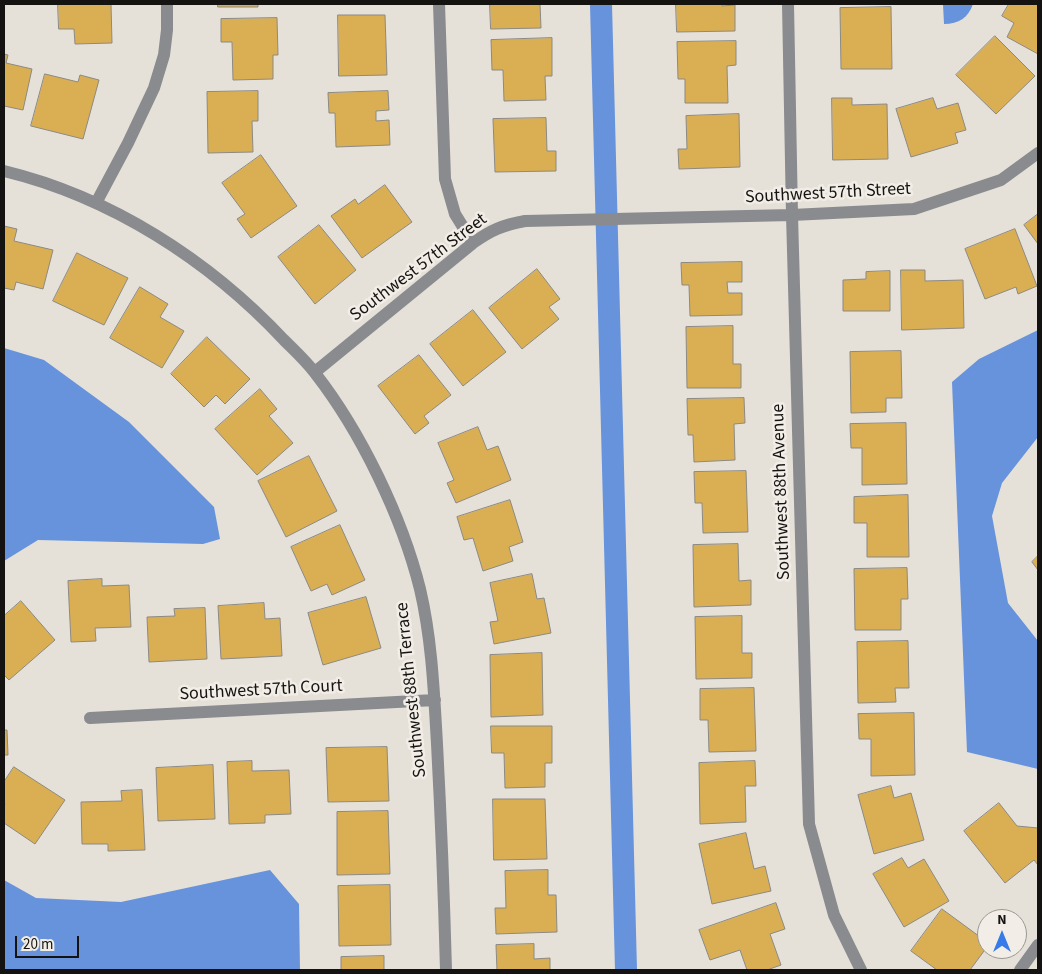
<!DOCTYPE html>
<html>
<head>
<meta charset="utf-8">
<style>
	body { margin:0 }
	#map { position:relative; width:1042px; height:974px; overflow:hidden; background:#e5e1d9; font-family:"Source Sans 3",sans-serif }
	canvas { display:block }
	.frame { position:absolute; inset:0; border:5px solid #151311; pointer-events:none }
	.north { position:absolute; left:977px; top:909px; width:50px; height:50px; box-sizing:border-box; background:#f2eee7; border:1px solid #9a9691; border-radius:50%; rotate:0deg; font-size:14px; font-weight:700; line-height:20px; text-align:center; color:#151311 }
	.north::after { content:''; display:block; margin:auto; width:18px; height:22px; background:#377be9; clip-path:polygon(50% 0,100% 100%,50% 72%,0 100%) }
	.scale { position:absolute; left:15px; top:936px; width:64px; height:22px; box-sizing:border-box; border:2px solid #151311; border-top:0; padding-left:6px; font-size:15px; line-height:18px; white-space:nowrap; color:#151311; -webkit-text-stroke:4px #f2eee7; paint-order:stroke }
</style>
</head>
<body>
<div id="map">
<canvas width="1042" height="974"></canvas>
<div class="frame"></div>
<div class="north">N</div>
<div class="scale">20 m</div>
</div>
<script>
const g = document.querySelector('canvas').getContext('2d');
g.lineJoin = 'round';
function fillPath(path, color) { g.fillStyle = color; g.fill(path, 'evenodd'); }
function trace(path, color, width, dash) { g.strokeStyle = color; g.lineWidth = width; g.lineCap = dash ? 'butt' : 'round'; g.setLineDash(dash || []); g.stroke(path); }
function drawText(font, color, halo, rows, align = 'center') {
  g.font = font + ' "Source Sans 3",sans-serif'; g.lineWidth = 5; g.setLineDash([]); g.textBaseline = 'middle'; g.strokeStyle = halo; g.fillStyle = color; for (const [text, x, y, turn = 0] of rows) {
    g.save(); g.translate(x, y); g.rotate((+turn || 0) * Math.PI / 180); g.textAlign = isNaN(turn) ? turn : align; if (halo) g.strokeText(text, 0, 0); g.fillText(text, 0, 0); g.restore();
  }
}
fillPath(new Path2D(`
	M943 4H973C968 18 959 24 944 24Z
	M1038 330V437L1002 483 992 516 1008 603 1038 641V769L967 752 952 382 979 359Z
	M4 348 44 360 129 422 214 507 220 539 203 544 38 540 4 561Z
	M270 870 299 904 300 970H4V880L36 898 121 902Z`), '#6693dc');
trace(new Path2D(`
	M601 4 626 970`), '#6693dc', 22);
const building = new Path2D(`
	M58 4H111L112 43 75 44 74 29H59Z
	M218 4H258V7H218Z
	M490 4H540L541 28 491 29Z
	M676 4H722V6L735 5V31L677 32Z
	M1009 4H1038V54L1007 37 1014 23 1002 16Z
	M891 7 892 69H841L840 8Z
	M338 15H385L387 75 339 76Z
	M277 18 278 55H273V79L233 80 232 42H221V19Z
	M995 36 1035 76 996 114 956 75Z
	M552 38V76H545L546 100 504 101 503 70H492L491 40Z
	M736 41V65L727 66 728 103H685V79H678L677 42Z
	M4 54 8 55 6 63 32 69 23 110 4 106Z
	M45 74 78 82 80 75 99 80 83 139 31 126Z
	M258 91V121H252L253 152 208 153 207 92Z
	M388 91 389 110 376 111V121L389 120 390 145 336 147 335 113H329L328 93Z
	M832 98H852V105L887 104 888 159 833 160Z
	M933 98 937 109 958 103 966 130 955 133 958 143 911 157 896 109Z
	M739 114 740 167 679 169 678 149H687L686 116Z
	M546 118 547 151H556V171L495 172 493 119Z
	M261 155 297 206 251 238 237 219 245 214 222 183Z
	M385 185 412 222 362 258 331 216 355 199 358 204Z
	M1038 214V244L1024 225Z
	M319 225 356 270 315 304 278 257Z
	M4 226 17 229 14 241 53 250 43 289 16 282 14 290 4 288Z
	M1015 229 1037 286 1018 294 1016 287 985 299 965 249Z
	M77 253 128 278 104 325 53 301Z
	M742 262V282H727L728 293H742V315L690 316 689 285H682L681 263Z
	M537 269 560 299 549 307 559 319 522 349 489 308Z
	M901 270H925V281L963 280 964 328 902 330Z
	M890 271V311H843V280L866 279V272Z
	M140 287 168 304 160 317 184 331 162 368 110 338Z
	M473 310 506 352 463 386 430 344Z
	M733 326V364H741V388H687L686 327Z
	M207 337 250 379 225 404 216 395 204 407 171 374Z
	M901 351 902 398H886V412L851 413 850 352Z
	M419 355 451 395 424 416 429 423 415 434 378 386Z
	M260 389 277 409 269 416 293 443 257 475 215 429Z
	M744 398 745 423 734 424 735 460 694 462 693 435H688L687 399Z
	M906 423 907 484 862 485V448H851L850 424Z
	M478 427 487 450 498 446 511 480 456 503 447 483 454 480 438 443Z
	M309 456 337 511 286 537 258 481Z
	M746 471 748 532 703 533 702 503H695L694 472Z
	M908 495 909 557H867V523H854V497Z
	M510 500 523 542 509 547 513 561 483 571 473 538 464 540 457 517Z
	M340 525 365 580 332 595 327 584 311 591 291 547Z
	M738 544 739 581 751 580V605L694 607 693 545Z
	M1038 556V570L1032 562Z
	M907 568 908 599H901V630H855L854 569Z
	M532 574 537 599 544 598 551 633 494 644 490 622 498 621 490 583Z
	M102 579V586L129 585 131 627 95 628 96 641 71 642 68 581Z
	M366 597 381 648 323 665 308 613Z
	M21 601 55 640 9 680 4 675V616Z
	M264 603 265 619 280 618 282 656 221 659 218 606Z
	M205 608 207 659 149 662 147 617 175 616 174 609Z
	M742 616V653H752V678L696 679 695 617Z
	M908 641 909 688H895L896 702 858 703 857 642Z
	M542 653 543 715 491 717 490 655Z
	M754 688 756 751 709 752 708 720H700V689Z
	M914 713 915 775 871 776V739H859L858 714Z
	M491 726H552V763H545V787L505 788 504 753H492Z
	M4 730H7L8 755H4Z
	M387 747 389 801 328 802 326 748Z
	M252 761V771L289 770 291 814 265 815V823L229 824 227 762Z
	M755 761 756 786H745L746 822 700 824 699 763Z
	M213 765 215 819 158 821 156 768Z
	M14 767 65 800 35 844 4 823V807L5 804 4 803V782Z
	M891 786 894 798 911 793 924 840 874 854 858 795Z
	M142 790 145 850 108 851V844H82L81 802 122 801 121 791Z
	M493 799H545L547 859 494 860Z
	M999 803 1017 826 1038 828V865L1034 860 1005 883 964 831Z
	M388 811 390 874 337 875V812Z
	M746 833 754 869 765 866 771 891 712 904 699 844Z
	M902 858 908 868 924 859 949 901 904 927 873 874Z
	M548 870V895H556L557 932 496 934 495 908H506L505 871Z
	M390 885 391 945 339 946 338 886Z
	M776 903 785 929 770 934 781 965 767 970H747L740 950 710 960 699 930Z
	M942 909 987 942V947L970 970H937L911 951Z
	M534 944V959L550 958V970H497L496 945Z
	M384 956V970H341V957Z`);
fillPath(building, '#daaf54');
trace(building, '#8c8982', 1);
trace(new Path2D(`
	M439 4 445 179 455 214 473 243
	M788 4 792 215 809 824 834 915 861 970
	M4 171C111 197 209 260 284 340 295 351 306 361 315 373 361 432 402 517 420 589 432 640 434 693 437 744 441 819 444 895 446 970
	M96 203 128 143 154 88 164 55 167 30V4
	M315 372 473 243C491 230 503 225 525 221L792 215 914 209 1001 180 1038 153
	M90 718 435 700
	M1020 970 1038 945`), '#898b8e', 12);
drawText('18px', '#151311', '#f2eee7', [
	["Southwest 57th Street",828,194,-3],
	["Southwest 57th Street",419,268,-37],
	["Southwest 88th Avenue",782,492,-92],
	["Southwest 88th Terrace",412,690,-96],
	["Southwest 57th Court",261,691,-3]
]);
</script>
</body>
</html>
